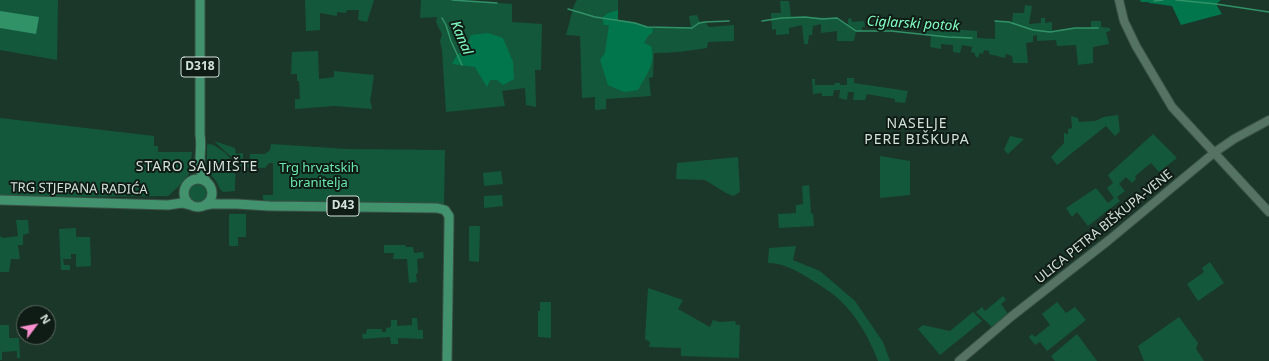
<!DOCTYPE html>
<html>
<head>
<meta charset="utf-8">
<style>
	body { margin:0 }
	#map { position:relative; width:1269px; height:361px; overflow:hidden; background:#1b3729; font-family:"Noto Sans",sans-serif }
	canvas { display:block }
	.north { position:absolute; left:16px; top:305px; width:40px; height:40px; box-sizing:border-box; background:#0f1b15; border:1px solid #5d6b63; border-radius:50%; rotate:58deg; font-size:11px; font-weight:700; line-height:16px; text-align:center; color:#d2e2d9 }
	.north::after { content:''; display:block; margin:auto; width:14px; height:18px; background:#f690cf; clip-path:polygon(50% 0,100% 100%,50% 72%,0 100%) }
</style>
</head>
<body>
<div id="map">
<canvas width="1269" height="361"></canvas>
<div class="north">N</div>
</div>
<script>
const g = document.querySelector('canvas').getContext('2d');
g.lineJoin = 'round';
function fillPath(path, color) { g.fillStyle = color; g.fill(path, 'evenodd'); }
function trace(path, color, width, dash) { g.strokeStyle = color; g.lineWidth = width; g.lineCap = dash ? 'butt' : 'round'; g.setLineDash(dash || []); g.stroke(path); }
function drawText(font, color, halo, rows, align = 'center') {
  g.font = font + ' "Noto Sans",sans-serif'; g.lineWidth = 4; g.setLineDash([]); g.textBaseline = 'middle'; g.strokeStyle = halo; g.fillStyle = color; for (const [text, x, y, turn = 0] of rows) {
    g.save(); g.translate(x, y); g.rotate((+turn || 0) * Math.PI / 180); g.textAlign = isNaN(turn) ? turn : align; if (halo) g.strokeText(text, 0, 0); g.fillText(text, 0, 0); g.restore();
  }
}
fillPath(new Path2D(`
	M0 0H58L57 60 0 50Z
	M305 0H374L367 22 358 20 359 10H347L346 13 337 12V16L320 13V30L306 31Z
	M421 0H452L512 4V22L542 24 541 70H535L536 107 526 105 525 88 502 91 505 106 446 112 442 50 440 41 442 34 436 22 437 17 420 18Z
	M577 0H618V20L635 23 647 27 691 28 689 16 697 15 700 23 705 22 709 27 734 25V41L708 42 707 48C689 51 672 53 654 53L653 77 649 78 651 96 606 99V109L595 110V97L582 98 580 36 566 35 574 5Z
	M780 1H789L791 17 837 18 845 24H848V19L851 18 852 22 864 21 865 27H862V31H856L854 41H837V31L821 33V24L813 26 812 35H809L808 44H804L802 25 789 28V34L776 35V29L772 30 771 13H781Z
	M1025 5 1032 6 1029 24 1041 23V18H1045V23L1052 22V32L1075 28H1091V21H1101V27L1110 28V31L1106 32 1109 44 1093 47V63L1078 65 1076 45 1057 46 1056 40 1037 41V35L1033 36V42L1026 43 1028 63H1013L1012 56 1006 54 1005 58 989 54V51L984 50 983 54 980 53 978 58 975 56V53L971 52 972 47 962 45 960 53 953 52V45L941 44V49L930 47 931 35 924 34 923 25 943 28 944 20H953L952 29 977 31V38L995 39V21L1012 23 1013 13H1024Z
	M318 51 319 79 334 77V71L374 75 370 103H371L372 109 335 106 295 109V99H300L299 81H297V74H291L292 52Z
	M847 78H854V83L908 91 905 103 895 102V99L867 94 865 100H853L854 92H848L847 100 839 98 840 90H834L833 96H822V93L813 94 812 79H815V85H834L835 83H840V85H847Z
	M1118 115 1120 131 1115 136 1106 126 1057 165 1051 157 1064 143V133L1068 134V129L1072 128 1071 116 1078 118 1079 122 1095 121 1104 117Z
	M0 118 154 136V146H158V152H192L189 174 178 187 168 196 57 197 0 196Z
	M1153 134 1177 158 1159 172 1151 163 1135 176 1136 179 1132 183 1126 177 1119 184 1125 191 1117 197 1120 201 1088 226 1077 212 1072 217 1066 208 1096 188 1108 203 1114 198 1107 188 1113 183 1108 175Z
	M1010 136 1024 139 1008 154 1004 150Z
	M214 141 235 148 236 154 243 153V164H250V154H265L270 150 271 144 347 149 445 150 444 205 267 203 263 199V195H273V163H269L265 168 242 167Z
	M209 144C215 145 218 148 223 151 239 165 235 172 235 191L223 192 220 189 216 181 207 170V145Z
	M880 156 910 161V195L880 198Z
	M738 157 740 192 733 196 726 193 705 180 676 179 677 163Z
	M501 171 503 184 484 186 483 173Z
	M188 193a10 10 0 1 1 20 0a10 10 0 1 1-20 0Z
	M809 185 811 213 813 214 814 226 779 228 778 214 796 213V205L803 204 802 186Z
	M502 195 503 206 484 208V196Z
	M229 214H246V237H238V246H229Z
	M16 220H28L29 233 23 235V245H18L20 259H11L9 272H0V236L3 238 18 236Z
	M469 226H480L479 262 469 261Z
	M76 228V237H90L91 266 76 267V254H71V259H63L64 265H70V270H61L59 229Z
	M384 245H405L406 247H413L414 253 423 252 424 258 417 259 418 273 416 274 417 282 409 283 407 259H393L394 253H384Z
	M796 246 793 260 820 271 855 301 883 342 890 361H878C869 337 854 311 834 295 825 288 815 282 805 276 794 269 781 263 768 263L769 248Z
	M1210 262 1224 283 1198 301 1187 284 1204 272 1202 268Z
	M648 288 683 300 678 309 710 327 713 320 720 322 735 321 736 325H740L739 358 681 356V348L649 347 650 342 645 339Z
	M1003 296 1006 300 1001 304 1008 314 992 327 976 312 982 307 985 311Z
	M540 302H551V338L538 337V311H540Z
	M1057 302 1066 313 1075 307 1086 320 1047 351 1040 342 1035 345 1029 337 1032 334 1035 337 1050 325 1042 314Z
	M973 312 982 321 940 355 918 329 923 325 950 331Z
	M1179 317 1198 343 1196 349 1204 361H1144L1138 346Z
	M412 318H417L418 330H423V339L398 338V344H391L390 337 363 339 362 334H366L367 329H382V332H386V328L391 327V320H397V326L412 325Z
	M0 325H9V338H19L20 358H17V351L2 352V360H0Z
	M1077 334 1097 361H1055L1051 356Z`), '#14583b');
fillPath(new Path2D(`
	M1140 0H1221L1216 4 1222 14 1181 25 1172 6 1149 3 1148 2H1141Z
	M618 10V20L627 21 647 27H652L653 32 648 36 644 43 651 46C656 65 646 75 638 90L624 92 608 85 600 60 605 53 609 25H604L602 18 608 13Z
	M488 33 503 38 513 62 514 79 503 85 497 80H490L487 87 475 67 452 64 457 55 464 51 462 43 468 42 471 35Z`), '#01764d');
fillPath(new Path2D(`
	M0 11 39 17 36 34 0 28Z`), '#319267');
trace(new Path2D(`
	M452 0 497 3
	M1176 0 1216 4 1269 12
	M1154 1 1163 0
	M568 9 595 17 635 23 647 27 692 28 699 23 705 22 729 21
	M442 18 446 25 451 41 462 65
	M762 21 782 18 805 17 822 19 837 18 856 31H891L948 37 972 38
	M995 21 1009 22 1033 30 1050 32 1075 28H1098`), '#319267', 1.5);
const secondary = new Path2D(`
	M1119 0 1124 21 1136 46 1172 107 1269 212
	M959 361 1012 316 1109 240 1215 152 1234 139 1269 120`);
const primary = new Path2D(`
	M200 0V135C203 150 195 168 206 181
	M184 193a14 14 0 1 1 28 0a14 14 0 1 1-28 0Z
	M0 200 168 205 182 203 190 205
	M206 205 211 204H237L269 206 437 208 445 210 449 216V223L447 361`);
trace(secondary, '#395145', 10);
trace(primary, '#395145', 11);
trace(secondary, '#557363', 8);
trace(primary, '#41926d', 9);
for (const [x, y, w] of [
	[200,67,38],
	[343,206,32]
]) { const box = new Path2D(); box.roundRect(x - w / 2, y - 10, w, 20, 3); g.fillStyle = '#0f1b15'; g.fill(box); trace(box, '#d2e2d9', 1); }
drawText('bold 12px', '#d2e2d9', null, [
	["D318",200,67],
	["D43",343,206]
]);
drawText('13px', '#6be9ad', '#0f1b15', [
	["Trg hrvatskih",319,168],
	["branitelja",319,183]
]);
drawText('13px', '#d2e2d9', '#0f1b15', [
	["TRG STJEPANA RADIĆA",79,189,1],
	["ULICA PETRA BIŠKUPA-VENE",1104,227,-39]
]);
drawText('italic 14px', '#80fdc0', '#0f1b15', [
	["Ciglarski potok",913,24,3],
	["Kanal",461,38,67]
]);
g.letterSpacing = '1px';
drawText('14px', '#d2e2d9', '#0f1b15', [
	["NASELJE",917,124],
	["PERE BIŠKUPA",917,140],
	["STARO SAJMIŠTE",197,167]
]);
g.letterSpacing = '0px';
</script>
</body>
</html>
